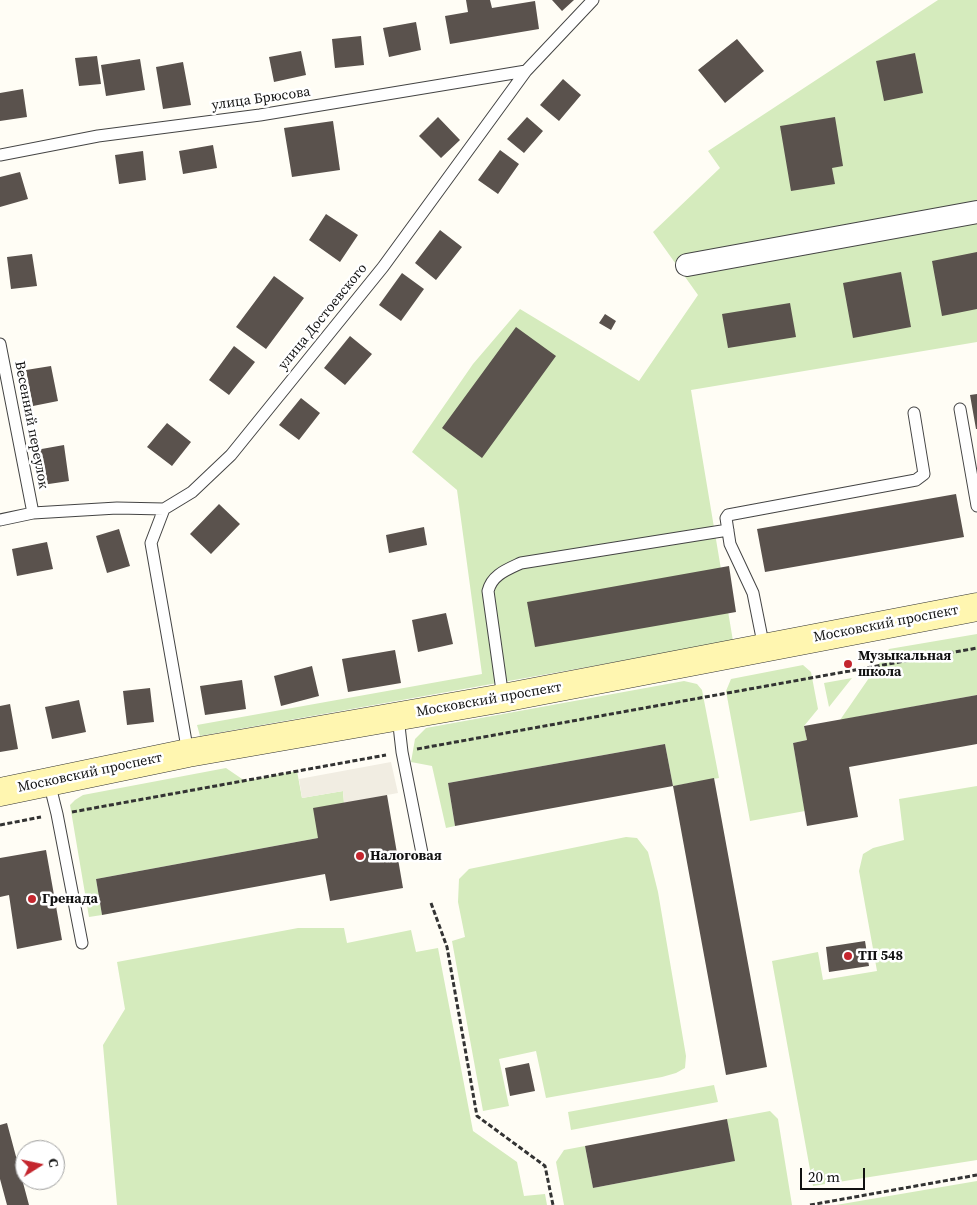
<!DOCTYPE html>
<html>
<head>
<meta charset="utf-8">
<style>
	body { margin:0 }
	#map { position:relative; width:977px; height:1205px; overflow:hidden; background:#fffdf5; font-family:"Source Serif 4",serif }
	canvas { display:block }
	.north { position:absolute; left:15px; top:1140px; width:50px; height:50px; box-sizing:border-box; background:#fff; border:1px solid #a0a0a0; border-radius:50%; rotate:80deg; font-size:14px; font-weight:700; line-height:20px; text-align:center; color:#111 }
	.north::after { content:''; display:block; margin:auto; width:18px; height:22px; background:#c4262e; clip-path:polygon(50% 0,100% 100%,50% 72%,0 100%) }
	.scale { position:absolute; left:800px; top:1168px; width:65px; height:22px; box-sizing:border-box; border:2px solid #111; border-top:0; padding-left:6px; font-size:15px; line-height:18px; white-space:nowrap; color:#111; -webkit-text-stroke:4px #fff; paint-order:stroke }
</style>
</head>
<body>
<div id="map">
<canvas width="977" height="1205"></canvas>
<div class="north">С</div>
<div class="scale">20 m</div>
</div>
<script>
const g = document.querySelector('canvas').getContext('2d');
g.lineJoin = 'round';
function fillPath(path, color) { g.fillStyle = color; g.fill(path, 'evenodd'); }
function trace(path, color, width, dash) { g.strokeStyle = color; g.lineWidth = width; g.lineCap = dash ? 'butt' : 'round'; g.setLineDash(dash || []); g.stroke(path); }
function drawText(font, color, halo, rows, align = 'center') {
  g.font = font + ' "Source Serif 4",serif'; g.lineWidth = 5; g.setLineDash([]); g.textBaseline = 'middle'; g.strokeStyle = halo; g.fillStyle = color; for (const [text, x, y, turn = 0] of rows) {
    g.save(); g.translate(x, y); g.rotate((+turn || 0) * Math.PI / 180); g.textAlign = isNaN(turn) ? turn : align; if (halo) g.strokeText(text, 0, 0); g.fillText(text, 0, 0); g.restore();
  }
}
fillPath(new Path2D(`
	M938 0H977V342L691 390 733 641 200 736 197 725 482 674 457 490 412 452 473 364 520 309 639 381 698 295 653 232 720 168 708 151Z
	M977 634V695L840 720 889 649Z
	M803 665 811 672 818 709 804 726 807 740 793 743 805 811 750 821 726 691 731 679Z
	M852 678 829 707 824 683Z
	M684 681 697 684 702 690 719 778 673 786 665 744 448 783 455 826 446 828 432 766 411 762 415 739 426 728Z
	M226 768 245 781 297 771 302 798 343 791 344 803 318 838 96 879 102 915 89 917 70 805 75 800 83 795Z
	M977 786V1160L813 1186 772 961 818 952 823 980 877 971 859 871 863 854 873 848 904 840 899 799Z
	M626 837 637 838 648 852 658 892 686 1056 685 1068 676 1073 662 1077 546 1098 536 1051 499 1059 509 1106 483 1111 452 941 465 937 458 902 459 879 469 869Z
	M298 928H344L347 943 411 930 416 952 438 948 473 1131 517 1162 524 1196 545 1194 547 1205H117L103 1045 125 1009 117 962Z
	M714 1085 718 1102 571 1130 568 1112Z
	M770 1111 778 1119 792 1205H564L556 1162 564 1150 585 1146 593 1188 734 1161 727 1119Z
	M977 1181V1205H836Z`), '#d5ebbd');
fillPath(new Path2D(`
	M391 762 398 793 344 803 343 791 302 798 299 779Z`), '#f1ede2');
fillPath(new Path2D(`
	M466 0H490L492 8 535 1 539 29 450 44 445 16 468 12Z
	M552 0H574L562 11Z
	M416 22 421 50 389 57 383 28Z
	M361 36 364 65 335 68 332 39Z
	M737 39 764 71 725 103 698 70Z
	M301 51 306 75 274 82 269 57Z
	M915 53 923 93 884 101 876 61Z
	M97 56 101 84 79 86 75 58Z
	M140 59 145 90 106 96 101 65Z
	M183 62 191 105 163 109 156 67Z
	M563 79 581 95 559 121 540 105Z
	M23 89 27 117 0 121V93Z
	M438 117 460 140 441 158 419 136Z
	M527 117 543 131 524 153 507 139Z
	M835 117 843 166 832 168 835 184 791 191 780 126Z
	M333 121 340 170 292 177 284 128Z
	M213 145 217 168 183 174 179 151Z
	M500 150 519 164 498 194 478 180Z
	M143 151 146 180 119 184 115 155Z
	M20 172 28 199 0 207V177Z
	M326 214 358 235 340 262 309 240Z
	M440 230 462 247 436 280 415 263Z
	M977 252V309L942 316 932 261Z
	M32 254 37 286 11 289 7 257Z
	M901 272 911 327 853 338 843 283Z
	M402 273 424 289 401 321 379 305Z
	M274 276 304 298 266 349 236 327Z
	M790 303 796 337 728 348 722 314Z
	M605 314 616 321 611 330 599 323Z
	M516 327 556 356 482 458 442 428Z
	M350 336 372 354 345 385 324 368Z
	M234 346 255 362 229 395 209 380Z
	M51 366 58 401 33 406 26 370Z
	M977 394V429H976L970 395Z
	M301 398 320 413 299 440 279 425Z
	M167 423 191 442 172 466 147 447Z
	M64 445 69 481 42 485 36 450Z
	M956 494 964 537 765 572 757 529Z
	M219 504 240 524 211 554 190 534Z
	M424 527 427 545 389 553 386 535Z
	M119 529 130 566 107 573 96 536Z
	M47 542 53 569 17 576 12 549Z
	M729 566 736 612 535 647 527 602Z
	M446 613 453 644 418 652 412 620Z
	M395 650 401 683 348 692 342 659Z
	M312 666 319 696 281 706 274 676Z
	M242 680 246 709 205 715 200 686Z
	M150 688 154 722 127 725 123 691Z
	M977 695V744L849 767 858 817 807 826 793 743 807 740 804 726Z
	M79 700 86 732 52 739 45 707Z
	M10 704 18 749 0 752V706Z
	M665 744 673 786 455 826 448 783Z
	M714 778 767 1067 726 1075 673 786Z
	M387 795 403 888 330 901 325 874 102 915 96 879 318 838 313 808Z
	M46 850 62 940 17 949 9 895 0 897V858Z
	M865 941 869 966 829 972 826 947Z
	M529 1063 535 1091 510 1096 505 1068Z
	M727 1119 735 1161 593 1188 585 1146Z
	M7 1123 29 1205H7L0 1179V1125Z`), '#5a524d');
const lane = new Path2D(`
	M0 155 98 136 260 115 526 71
	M0 344 33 513
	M960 409 977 506
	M164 509 151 543 188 753
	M0 520 33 513 117 508 164 509 192 492 231 455 383 267 526 71 593 0
	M764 648 753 593 730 544 726 518 728 515 916 480 924 474 914 413
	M503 698 488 591C492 575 506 570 521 563L728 530
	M398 717 402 752 422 853
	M49 782 57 814 82 943`);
const street = new Path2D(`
	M687 265 977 212`);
const secondary = new Path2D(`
	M0 792 188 753 503 698 977 607`);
trace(lane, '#444', 13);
trace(street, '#444', 24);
trace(secondary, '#333', 29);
trace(new Path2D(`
	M417 749 977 648
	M72 812 386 755
	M0 825 41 817
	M431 903 447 947 477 1116 545 1166 553 1205
	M810 1205 977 1175`), '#333', 3, [5, 2.5]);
trace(lane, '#fff', 11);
trace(street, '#fff', 22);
trace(secondary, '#fff6b0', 28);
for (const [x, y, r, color] of [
	[848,664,5,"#c4262e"],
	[360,856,5,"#c4262e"],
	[32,899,5,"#c4262e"],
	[848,956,5,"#c4262e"]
]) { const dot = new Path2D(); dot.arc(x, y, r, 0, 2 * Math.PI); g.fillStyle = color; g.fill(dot); trace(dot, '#fff', 2); }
drawText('14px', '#111', '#fff', [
	["улица Брюсова",261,99,-8],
	["улица Достоевского",323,317,-51],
	["Весенний переулок",31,425,79],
	["Московский проспект",886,624,-11],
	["Московский проспект",489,700,-10],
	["Московский проспект",90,773,-12]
]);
drawText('bold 14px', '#111', '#fff', [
	["Музыкальная",858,656],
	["школа",858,672],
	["Налоговая",370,856],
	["Гренада",42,899],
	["ТП 548",858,956]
], 'left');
</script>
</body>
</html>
